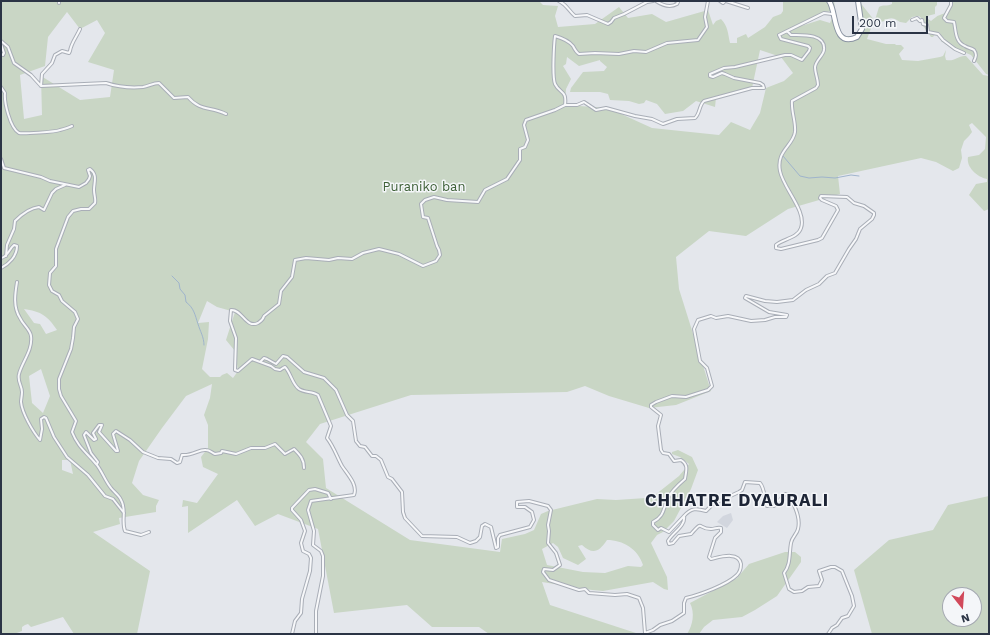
<!DOCTYPE html>
<html>
<head>
<meta charset="utf-8">
<style>
	body { margin:0 }
	#map { position:relative; width:990px; height:635px; overflow:hidden; background:#e4e7ec; font-family:"Work Sans",sans-serif }
	canvas { display:block }
	.frame { position:absolute; inset:0; border:2px solid #2b3445; pointer-events:none }
	.north { position:absolute; left:942px; top:587px; width:40px; height:40px; box-sizing:border-box; background:#f4f6f9; border:1px solid #a4a8b1; border-radius:50%; rotate:163deg; font-size:11px; font-weight:700; line-height:16px; text-align:center; color:#2b3445 }
	.north::after { content:''; display:block; margin:auto; width:14px; height:18px; background:#d1495b; clip-path:polygon(50% 0,100% 100%,50% 72%,0 100%) }
	.scale { position:absolute; left:852px; top:16px; width:76px; height:18px; box-sizing:border-box; border:2px solid #2b3445; border-top:0; padding-left:5px; font-size:12px; line-height:14px; white-space:nowrap; color:#2b3445; -webkit-text-stroke:3px #f4f6f9; paint-order:stroke }
</style>
</head>
<body>
<div id="map">
<canvas width="990" height="635"></canvas>
<div class="frame"></div>
<div class="north">N</div>
<div class="scale">200 m</div>
</div>
<script>
const g = document.querySelector('canvas').getContext('2d');
g.lineJoin = 'round';
function fillPath(path, color) { g.fillStyle = color; g.fill(path, 'evenodd'); }
function trace(path, color, width, dash) { g.strokeStyle = color; g.lineWidth = width; g.lineCap = dash ? 'butt' : 'round'; g.setLineDash(dash || []); g.stroke(path); }
function drawText(font, color, halo, rows, align = 'center') {
  g.font = font + ' "Work Sans",sans-serif'; g.lineWidth = 3; g.setLineDash([]); g.textBaseline = 'middle'; g.strokeStyle = halo; g.fillStyle = color; for (const [text, x, y, turn = 0] of rows) {
    g.save(); g.translate(x, y); g.rotate((+turn || 0) * Math.PI / 180); g.textAlign = isNaN(turn) ? turn : align; if (halo) g.strokeText(text, 0, 0); g.fillText(text, 0, 0); g.restore();
  }
}
fillPath(new Path2D(`
	M731 513 733 520 727 528 717 522 723 516Z`), '#d2d6de');
fillPath(new Path2D(`
	M1 1H539L543 5 558 6 555 16 558 27 595 24 619 7 628 18 652 14 666 22 708 10 713 25 716 21 721 19C728 26 728 34 730 43H737V38L746 34 748 38 765 27 773 17 781 14 783 11V1H834L838 28 842 35C850 37 855 38 860 31L859 1 874 20 867 39 886 44H895L896 45H901L904 48 899 54 902 60 918 61 940 57 943 56 946 50 945 56 946 60C955 62 958 55 966 56L983 75 989 76V209L984 211 969 195 976 184 987 182V179C977 177 966 167 968 157L979 155 985 149 986 137 972 123 969 125 972 132 969 136 964 141 961 150 962 158 959 168 953 171 936 162 921 158 838 176 840 194 788 209 746 236 709 231 676 257 679 289 711 391 676 405 649 408 609 396 585 386 567 392 411 395 320 424 306 442 323 459 326 488 410 540 500 552 502 539 525 534 534 530 541 514 548 511 597 499 616 500 646 498 655 495 679 476 689 464 680 457 672 454V452L678 450 692 457 698 470 691 489 674 521 663 532 657 535 651 543 667 577 668 590 664 589 653 582 603 591 592 590 542 582 550 605 639 634H489L479 627H432L407 605 334 613 318 529 278 514 255 526 237 500 188 533V506L182 507 183 500 197 503 218 474 203 467 201 457 208 448V425L204 415 210 398 212 384 186 396 162 428 139 461 132 483 143 495 159 500 156 506V512L119 518 120 524 93 532 150 571 137 634H74L63 617 31 627 28 624 25 625 22 627V631L14 634H1ZM835 11 830 23 820 20 801 26V23L823 12ZM67 12 80 29 97 20 105 33 88 62 114 70 110 97 80 100 41 76 42 115 24 119 20 75 45 66 48 37ZM760 50 781 57 793 73 784 81 766 88 760 113 750 130 731 122 719 135 652 128 608 108 565 105 566 89 571 79 563 66 566 64 567 57 579 66 600 60V61L607 67 604 71 583 72 571 88 570 92H600L608 94 610 100 629 101 639 104 644 103 646 100 657 104 665 114 683 111 696 101 715 107 716 98 752 88ZM207 301 217 307 235 312 226 340 235 351 238 371 233 378 227 373 222 375 220 377H210L202 369 208 339 209 322 198 323ZM24 309C40 311 48 316 57 330L46 334 40 324 34 323ZM41 369 50 396 43 413 32 403 29 376ZM62 460H70L73 474 62 470ZM607 540C623 540 638 549 643 565L641 567 628 566 605 573 583 572 547 565 542 549 553 543 558 547 563 558 578 565 586 559 578 546 582 545C593 555 599 552 607 540Z
	M892 1H937V5L935 7V14L927 16 928 19 931 21C934 19 936 16 940 15 950 11 950 13 953 1H989V75L986 74 971 55 964 52 955 51 941 41V35L939 32H937L933 37H931L921 23V18L919 16 912 17 906 23 900 22C887 13 889 23 876 22L875 20 879 7C883 4 887 7 892 4Z
	M989 496V634H872L854 570 889 540 933 530 948 505ZM950 595H974V619H950Z
	M785 552H795L801 557V562L777 596 755 610 742 617 713 620 704 627 699 634H687C693 625 695 613 690 603L737 578 749 564Z`), '#c9d6c5');
trace(new Path2D(`
	M783 156 800 176 809 178 822 177 835 178 851 175 859 176
	M172 276 179 283 180 289 185 295 186 302C194 308 195 315 198 324 200 331 204 337 204 345`), '#9fb4cc', 1);
const street = new Path2D(`
	M59 1V3
	M559 1C567 5 569 11 575 16L587 15 608 24 611 22 614 18 624 14 647 2 653 1
	M656 1C662 5 670 8 677 4L678 2 676 1
	M720 1 723 3 725 1
	M726 1 748 8
	M951 1V5L944 18 947 21 954 22C956 31 955 42 965 46 968 48 971 48 974 50 977 54 976 57 974 61
	M912 20 917 18 920 21 922 20 923 24 927 25 928 32 938 34 943 40 955 49 964 53
	M1 41 8 47 14 63 31 75 41 86 106 83C118 87 131 88 143 87 149 86 153 83 159 83L174 98 188 97C201 112 210 106 226 114
	M1 44 4 53 3 55 1 54
	M41 86 42 74 52 63 55 55 62 51 69 53 70 51C71 43 77 36 80 29
	M1 87 5 93C4 102 10 128 19 133 22 134 55 132 60 130 64 129 68 128 72 126
	M565 105H577L584 102 596 110 606 108 635 116 652 119 663 124 677 119 695 118C700 114 699 105 704 101L752 88H764L763 85 760 83 734 78 725 74 722 73 713 77 710 76V74L724 68 735 67 785 55H791L802 60 809 51 810 48 808 46 781 39 779 35 824 13 832 14
	M565 105C567 90 560 94 555 84 552 76 554 44 555 36 562 38 569 41 573 46 575 50 576 52 579 54L595 53 619 54 634 51 646 52 667 43 698 40 707 27 705 17 708 1
	M1 159 4 168 41 177 50 181 79 187 86 183 89 179 90 176 88 170 90 169C98 175 94 182 94 190 94 195 96 199 95 203L89 209H81L73 211 68 217 56 249V266L50 273 49 285 52 291 59 295 62 301 75 312 78 319 74 327 73 338 71 349 59 379V389L61 396 76 421 72 432C78 447 86 452 96 464 101 469 105 481 111 488 114 492 119 495 121 500 127 510 121 521 125 531L141 535 149 532
	M6 256 7 245 14 229 15 221C22 214 30 208 39 207L44 210 52 193 56 189 65 185
	M1 258C8 257 9 249 14 245L17 246C17 256 9 264 1 268
	M17 282C15 294 13 307 20 318 23 325 30 329 31 336 33 350 22 362 19 374 17 381 22 386 22 392 22 396 21 399 21 402 22 413 33 432 40 440L42 429 41 419 44 417 46 418 54 437 67 457 88 475 105 496 113 499 124 513
	M260 362 264 358 267 359 276 364 283 356 287 357 304 372 324 378 336 390 347 415 353 421 356 441 360 446 365 447 372 456H376L381 460 388 477 392 479 402 492 403 512 405 518 422 536 457 537 470 543 476 541 480 537 482 526 485 524 491 527 496 548 498 547V538L500 535 530 527 534 520 532 512 525 507H517V502L529 501 548 506 551 510 548 525 549 531 548 543 556 553 560 565 553 570 544 569 543 572 549 580 579 590 585 589 589 593 615 595 627 594 639 598 643 608 645 633 653 630 660 625 672 621 684 613V603L686 598C699 595 727 585 737 575 740 572 741 568 741 564 739 551 720 557 711 559L709 557 715 538 721 532V528C717 527 715 529 711 529 697 529 704 519 691 534L679 536 673 543 669 544 668 541C672 533 686 526 684 516 691 508 696 508 706 511L713 504 739 492 742 490 745 482 760 483C765 489 764 498 767 506H774L785 494 790 495C794 506 801 517 798 529 797 534 792 537 791 543 789 554 791 564 784 573L789 589 794 592 802 591 808 587 819 586 822 580 819 571 831 567H835L842 571 852 596 854 606 848 616 842 618 837 625 832 628 828 634
	M97 464 98 462 91 453 84 435 86 432 94 440 96 439 93 433 99 425H102L99 432 116 451H118L113 434 116 431 130 440 143 452 158 458 171 459 177 463 180 462 182 455C193 456 199 449 206 450 210 450 212 453 215 454L221 453 222 451 236 454 251 448H265L275 444 285 454 294 449C300 455 304 459 304 468
	M684 516 669 532 661 528 658 530 653 525V522C665 516 663 508 668 498 672 490 678 485 685 479 686 471 689 465 681 460L674 461 669 454 663 453 661 450 658 426 661 415 651 407V405L656 402 672 396 686 397 708 390 712 386 707 368 700 361 694 329 698 320 711 316 716 318 728 316 751 321 765 320 775 317H786L787 315 769 312 745 298 746 296 765 301 777 302 793 300 806 290 819 284 827 276 835 273 849 249 856 239 860 229 872 219 874 215V213L864 206 854 203 847 197 821 196 820 198 822 200 836 206 838 210 822 238 818 240 781 249 776 248V245C783 239 798 238 801 228 807 211 783 188 780 171 776 151 793 146 795 132 796 122 791 111 792 101L816 88 818 85C818 79 815 73 815 67 816 60 823 56 824 50 826 33 801 35 791 35L787 31
	M292 634 295 621 301 613 302 599 310 571 311 558 309 554 303 551 301 543 305 531 301 520 292 510V508L309 490 315 489 328 493 331 499
	M316 634V611L323 576V556L321 551 313 545 314 531 308 510 311 501 354 495C358 485 348 475 342 466 337 457 334 447 327 438L331 426 318 395C312 391 305 393 299 389 292 384 291 373 285 367L283 368 280 370 275 369 271 366 252 359 238 371 235 370 236 338 230 321 231 310C242 309 246 329 258 323 261 321 263 320 264 316L279 304 281 291 292 277 295 260 306 258 329 260 338 258 352 259 363 253 379 249 399 254 423 266 436 261 440 255 439 250 437 246 428 218 423 217 421 204 425 200 434 197 447 200 478 202 485 190 507 179 520 160V149L525 147 528 140 524 125 526 120 555 110 565 105`);
const highway = new Path2D(`
	M829 1C837 11 832 49 857 37L862 29 858 1`);
trace(street, '#a9aeb7', 4);
trace(highway, '#8b94a3', 6);
trace(street, '#f7f8fa', 2);
trace(highway, '#fff', 4);
drawText('13px', '#3f6138', '#f4f6f9', [
	["Puraniko ban",424,187]
]);
g.letterSpacing = '1px';
drawText('bold 17px', '#1d2536', '#f4f6f9', [
	["CHHATRE DYAURALI",737,501]
]);
g.letterSpacing = '0px';
</script>
</body>
</html>
